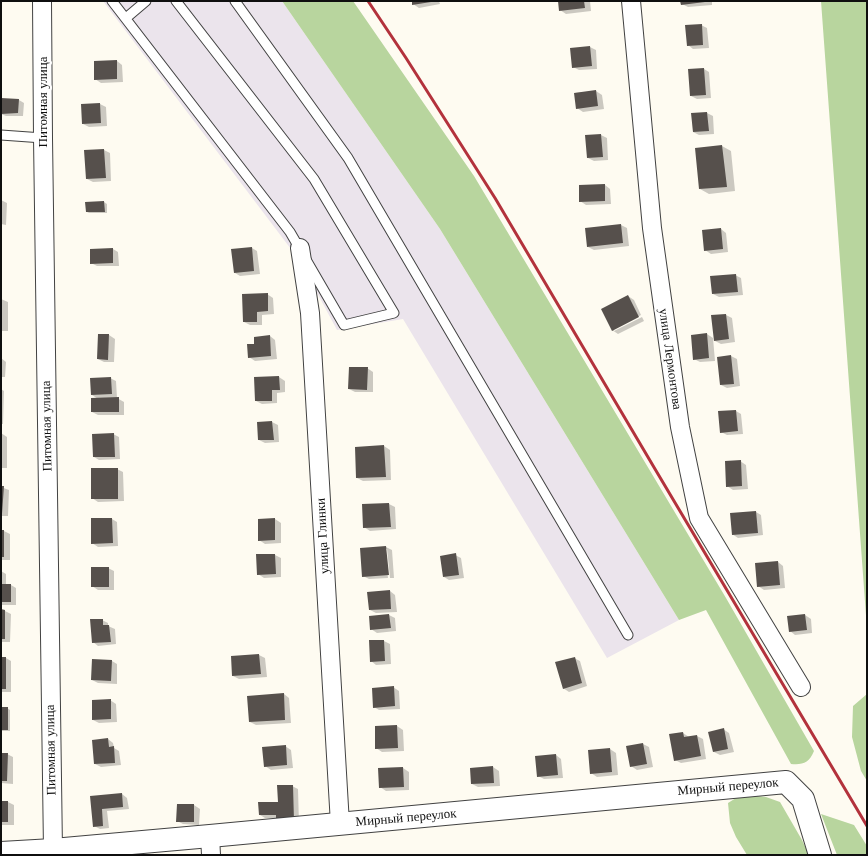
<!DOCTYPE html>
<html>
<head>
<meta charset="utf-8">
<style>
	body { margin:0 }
	#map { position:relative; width:868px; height:856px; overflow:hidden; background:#fefbf1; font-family:"Libre Baskerville",serif }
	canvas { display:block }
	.frame { position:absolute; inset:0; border:2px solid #0f0f0f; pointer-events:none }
</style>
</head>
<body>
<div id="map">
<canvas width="868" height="856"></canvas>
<div class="frame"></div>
</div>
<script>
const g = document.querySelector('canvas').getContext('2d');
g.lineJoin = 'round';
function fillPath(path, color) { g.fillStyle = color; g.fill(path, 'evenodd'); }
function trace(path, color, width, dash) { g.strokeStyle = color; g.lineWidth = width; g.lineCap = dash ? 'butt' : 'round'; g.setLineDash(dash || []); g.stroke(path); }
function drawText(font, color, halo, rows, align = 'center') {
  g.font = font + ' "Libre Baskerville",serif'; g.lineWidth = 4; g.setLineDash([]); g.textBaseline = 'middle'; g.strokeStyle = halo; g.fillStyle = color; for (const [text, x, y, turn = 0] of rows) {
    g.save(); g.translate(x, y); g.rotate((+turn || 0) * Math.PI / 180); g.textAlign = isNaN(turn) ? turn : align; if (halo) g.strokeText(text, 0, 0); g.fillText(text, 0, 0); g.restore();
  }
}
fillPath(new Path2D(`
	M103 1H282L440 229 679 620 607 658 403 319 337 330 300 261Z`), '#ebe4ec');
fillPath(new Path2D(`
	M282 1H353L474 176 726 598 814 751C809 763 803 765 791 764L706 610 679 620 440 229Z
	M821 1H867V629Z
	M867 694V781L861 771 852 737 853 706Z
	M757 796 766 797 780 802 802 840 809 855H747L736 837 730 823 728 803 736 798Z
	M821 814 854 825 867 846V855H837Z`), '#b8d59e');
fillPath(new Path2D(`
	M413 1H439L440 4 419 8 413 4Z
	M559 1H590L591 11 566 14 560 10Z
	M681 1H712V5L688 7 682 4Z
	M701 25 707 28 709 48 693 49 688 45Z
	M590 47 596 50 597 69 579 70 573 67Z
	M117 61 122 65 123 82 101 83 95 79Z
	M704 69 709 72 711 98 697 99 691 96Z
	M596 91 602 95 604 109 583 112 577 108 575 93Z
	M1 99 19 100 24 103 23 116H6L1 114Z
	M100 104 106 107 107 126 89 127 83 124Z
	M707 113 713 116 714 134 699 135 693 132 692 114Z
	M601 135 607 138 608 160 594 161 588 158Z
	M722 146 731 151 735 191 709 194 700 189Z
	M104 150 110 153 111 181 93 182 87 179Z
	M605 185 610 189 611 204 586 205 580 201Z
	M1 200 7 203 6 225 1 224Z
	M104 202 107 204V213H89L87 212Z
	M621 225 627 228 629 246 594 250 588 247Z
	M721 229 726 233 728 252 711 254 705 250Z
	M252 248 257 251 260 274 240 276 235 273Z
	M113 249 118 252 119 266H97L91 263Z
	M735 275 741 278 743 295 719 297 713 294Z
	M267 294 273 298 274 314 262 315V325H250L244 322Z
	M628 296 634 300 641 315 614 329V331L642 317 644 321 618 334 612 330Z
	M1 299 8 302V331H1Z
	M726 315 732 318 735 342 721 344 715 341Z
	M707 334 713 338 715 361 700 362 694 359Z
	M99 335H109L115 339 114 362H104L98 359Z
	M270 336 275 340 277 359 255 361 249 357Z
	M731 356 737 359 740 386 727 388 721 385Z
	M1 358 6 362 5 377H1Z
	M367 368 373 372V392H355L349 389Z
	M279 377 285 381V392L277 393V403L262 404 256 401 255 378Z
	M110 378 116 381 117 398 124 402V415H98L92 412 98 399 92 395Z
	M1 389 4 391 3 424H1Z
	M736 411 741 414 743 434 727 435 721 432Z
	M272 422 278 425 279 442 265 443 259 440 258 423Z
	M1 433 7 437V468H1Z
	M113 434 119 437 120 459 99 460 94 457Z
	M384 446 390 450 391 480 363 481 357 478Z
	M740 461 746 465 748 489 733 490 727 486Z
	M117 469 123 472 124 501 98 502 92 498Z
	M1 487 9 490 8 516H1Z
	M389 504 395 507 396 529 370 531 364 527 363 505Z
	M756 512 761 515 763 535 738 538 732 534Z
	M112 519 117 522 118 546 98 547 92 543Z
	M275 519 281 523V543L265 544 259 540Z
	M1 531H4L10 534V560H1Z
	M386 547 392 550 394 578H390L387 549H385L388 578 369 579 363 576Z
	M275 555 281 558V577L264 578 258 574Z
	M455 555 461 558 464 578 449 580 444 577Z
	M778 562 783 566 785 588 764 590 758 586Z
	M108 568 114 571V590H98L92 586Z
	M1 571 6 574V585H11L16 588V605H1Z
	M390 591 395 595 397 612 376 613 370 610Z
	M1 610 5 611 11 614 10 642H1Z
	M389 615 395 618 396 631 377 633 371 629 370 617Z
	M805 615 811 619 812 633 795 635 790 631Z
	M102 620 108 623V626L115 629 116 644 98 646 93 642Z
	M370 641H384L390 644 391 664 376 665 371 661Z
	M259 655 265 658 267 677 239 679 233 676 232 657Z
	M1 658H6L11 661V692H1Z
	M574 658 580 661 587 686 569 692 563 688Z
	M112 661 117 664V684L98 683 92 680Z
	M393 687 399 691 400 709 379 710 374 707Z
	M284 694 289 698 291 723 256 725 250 722Z
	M110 700 116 704 117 722 99 723 93 720Z
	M1 708H7L10 710V731H1Z
	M397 726 403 730 404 751 382 752 376 748Z
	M723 729 729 733 734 752 720 755 714 752Z
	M683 733 689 737 697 736 703 739 706 759 681 763 675 760Z
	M108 739 113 743 114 748 119 751 121 765 101 767 95 764Z
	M643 744 649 747 653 767 637 770 631 766Z
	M285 746 291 750 293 768 271 770 265 766Z
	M610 749 616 753 618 775 597 777 591 773Z
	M1 754H7L13 757V784L1 783Z
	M556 755 561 759 563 778 544 779 538 776Z
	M493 767 499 771 500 786 478 787 472 784 471 768Z
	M403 768 409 772V790L386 791 380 787Z
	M292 786 298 789 299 824 277 818H265L260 815 279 803Z
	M122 794 127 798 129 809 107 811 109 828 100 829 94 826 91 797Z
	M1 802H8L14 805V825H1Z
	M178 805H194L200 809 199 825 183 824 177 821Z`), '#0003');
fillPath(new Path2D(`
	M412 1H431V2L412 5Z
	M558 1H584L585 8 559 11Z
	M680 1H705V2L681 5Z
	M702 24 703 45 687 46 685 25Z
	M590 46 592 66 572 68 570 48Z
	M117 60V79L94 80V61Z
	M704 68 706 95 690 96 688 69Z
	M596 90 598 106 576 109 574 93Z
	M1 98 19 99 18 113 1 114Z
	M100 103 101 123 82 124 81 104Z
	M707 112 709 131 693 132 691 113Z
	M601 134 603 157 587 158 585 135Z
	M722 145 727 187 699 189 695 148Z
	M104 149 106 178 86 179 84 150Z
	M605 184V201L579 202V185Z
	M104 201 105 212H86L85 202Z
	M621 224 623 243 587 247 585 228Z
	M721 228 723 249 704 251 702 230Z
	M252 247 254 271 234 273 231 249Z
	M113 248V263L90 264V249Z
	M736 274 738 292 712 294 710 276Z
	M268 293V311L257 312V322H243L242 294Z
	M628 295 639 317 612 331 601 309Z
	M726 314 729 339 714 341 711 315Z
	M707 333 709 358 693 360 691 335Z
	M98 334H109L108 360 97 359Z
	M270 335 271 356 248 358 247 344H254V337Z
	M731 355 734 384 720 385 717 357Z
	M349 367H368L367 390 348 389Z
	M279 376 280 390H272V401H255L254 377Z
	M111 377 112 394 91 395 90 378Z
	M119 397V412H91V398Z
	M736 410 738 431 720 433 718 411Z
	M272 421 274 440H258L257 422Z
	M114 433 115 457H93L92 434Z
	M384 445 386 477 356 478 355 447Z
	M741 460 742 486 726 487 725 461Z
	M91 468H118V499H91Z
	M1 486H4L2 514H1Z
	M389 503 391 527 363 528 362 504Z
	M756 511 758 533 732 535 730 513Z
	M91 518H112L113 543 91 544Z
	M275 518V540L258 541V519Z
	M1 530H4V557H1Z
	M386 546 389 575 362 577 360 548Z
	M456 553 459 575 443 577 440 556Z
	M256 554H275L276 574 257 575Z
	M778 561 780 585 757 587 755 563Z
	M91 567H109V587H91Z
	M1 584H11V602H1Z
	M390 590 391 609 369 610 367 592Z
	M1 609 5 610V639H1Z
	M389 614 391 628 370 630 369 616Z
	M805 614 807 630 789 632 787 616Z
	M90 619H103V625H109L111 642 92 643Z
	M369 640H384L385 661 370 662Z
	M259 654 261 674 232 676 231 656Z
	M1 657H6V689H1Z
	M575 657 582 683 563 689 555 662Z
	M92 659 112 660 111 681 91 680Z
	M394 686 395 706 373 708 372 688Z
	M284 693 285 720 249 722 247 696Z
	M111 699V719L92 720V700Z
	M1 707H8V730H1Z
	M397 725 398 748 375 749V726Z
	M724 728 728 749 713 752 708 732Z
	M683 732 684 737 697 735 701 756 674 761 669 734Z
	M108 738 109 747 114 746 115 763 94 764 92 740Z
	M643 743 647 764 630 767 626 746Z
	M286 745 287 765 264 767 262 747Z
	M610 748 612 772 590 774 588 750Z
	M1 753H8L7 781H1Z
	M556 754 558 775 537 777 535 756Z
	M493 766 494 783 471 784 470 768Z
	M403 767 404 787 379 788 378 768Z
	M277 785H293L294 821 276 822V815H259L258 802H278Z
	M122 793 123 807 102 809 103 826 93 827 90 796Z
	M1 801H8V822H1Z
	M177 804H194V822H176Z`), '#56504c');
const service = new Path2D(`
	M112 1 290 232 344 325 394 313 314 179 176 1
	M235 1 348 158 628 635
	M126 18 146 1
	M1 135 43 138`);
const minor = new Path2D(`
	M42 1 43 138 53 850
	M631 1 652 228 680 427 699 518 801 687
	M300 248 310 313 340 824
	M210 836 211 855`);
const tertiary = new Path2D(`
	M1 853 53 850 210 836 786 782 803 799 820 855`);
trace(service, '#424242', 11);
trace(minor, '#424242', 20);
trace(tertiary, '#424242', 24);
trace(service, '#fff', 9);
trace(minor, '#fff', 18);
trace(tertiary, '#fff', 22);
trace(new Path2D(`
	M368 1 406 58 495 198 655 469 867 826`), '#b3323c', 3);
drawText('13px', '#0f0f0f', '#fff', [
	["Питомная улица",43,102,-90],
	["улица Лермонтова",670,359,82],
	["Питомная улица",47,426,-91],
	["улица Глинки",323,536,-93],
	["Питомная улица",51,750,-91],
	["Мирный переулок",728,787,-5],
	["Мирный переулок",406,818,-5]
]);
</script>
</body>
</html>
